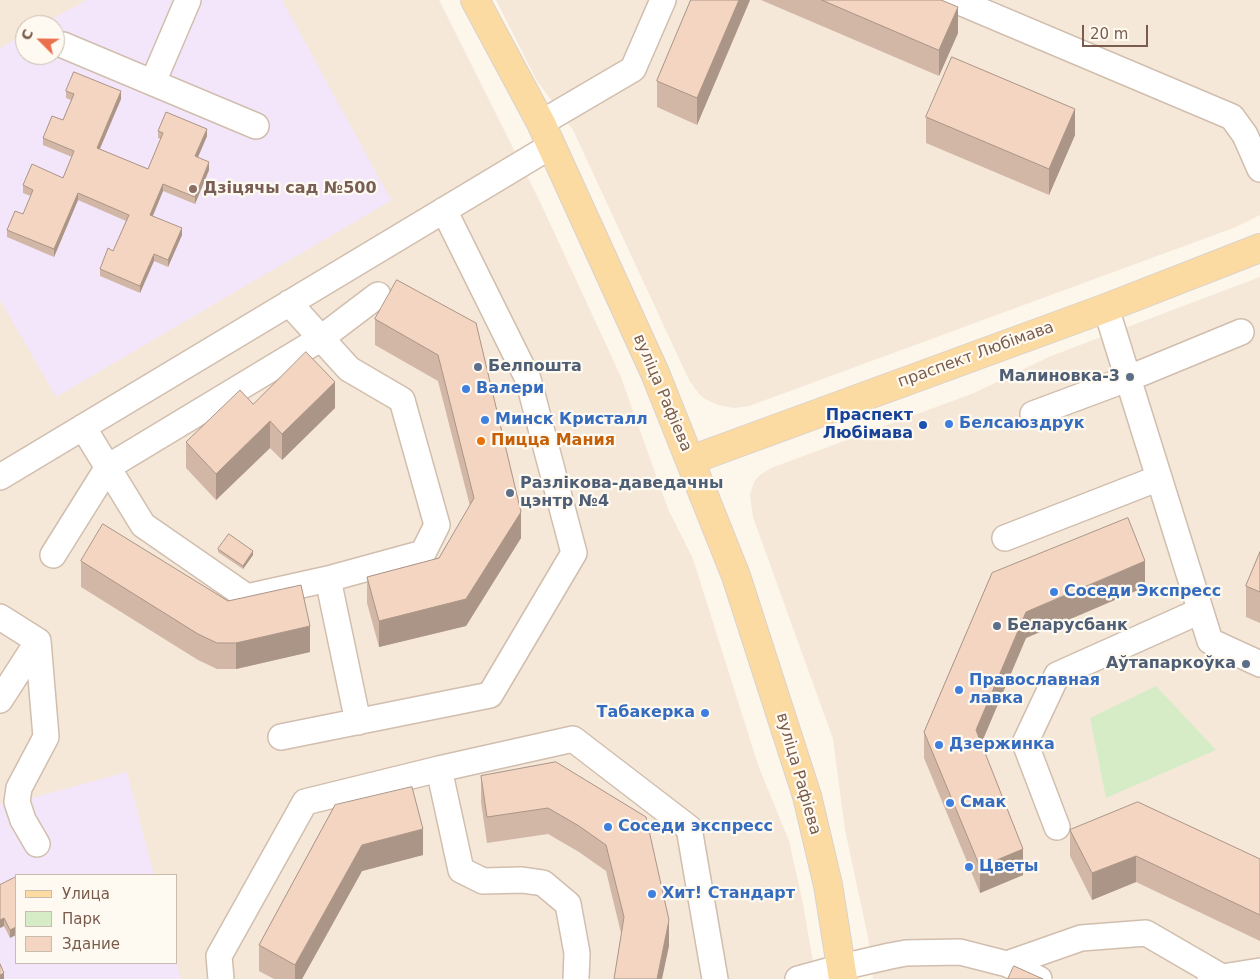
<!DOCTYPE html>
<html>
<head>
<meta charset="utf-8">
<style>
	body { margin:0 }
	#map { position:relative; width:1260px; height:979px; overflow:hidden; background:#fdf6ea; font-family:"DejaVu Sans",sans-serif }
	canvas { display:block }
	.legend { position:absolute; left:15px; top:874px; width:162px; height:90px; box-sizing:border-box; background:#fffaf1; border:1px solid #cabbaf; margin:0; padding:6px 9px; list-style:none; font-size:15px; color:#7a5c4c }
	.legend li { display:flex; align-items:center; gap:10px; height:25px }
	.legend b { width:25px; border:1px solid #cabbaf }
	.north { position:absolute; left:15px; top:15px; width:50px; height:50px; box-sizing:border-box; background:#fffaf1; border:1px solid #cabbaf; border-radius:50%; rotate:293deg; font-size:14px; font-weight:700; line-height:20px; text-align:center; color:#7a5c4c }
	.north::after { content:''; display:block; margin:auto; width:18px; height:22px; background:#e9704d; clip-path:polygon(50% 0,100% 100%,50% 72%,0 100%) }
	.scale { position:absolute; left:1082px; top:25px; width:66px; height:22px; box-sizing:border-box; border:2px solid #7a5c4c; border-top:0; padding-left:6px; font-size:15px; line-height:18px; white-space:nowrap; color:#7a5c4c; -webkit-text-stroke:4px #fffaf1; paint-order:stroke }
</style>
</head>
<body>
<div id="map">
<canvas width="1260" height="979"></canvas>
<ul class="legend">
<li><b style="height:6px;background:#fcdba2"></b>Улица</li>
<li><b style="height:14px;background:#d6ecc7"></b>Парк</li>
<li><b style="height:14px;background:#f4d5c1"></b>Здание</li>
</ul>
<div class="north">С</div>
<div class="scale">20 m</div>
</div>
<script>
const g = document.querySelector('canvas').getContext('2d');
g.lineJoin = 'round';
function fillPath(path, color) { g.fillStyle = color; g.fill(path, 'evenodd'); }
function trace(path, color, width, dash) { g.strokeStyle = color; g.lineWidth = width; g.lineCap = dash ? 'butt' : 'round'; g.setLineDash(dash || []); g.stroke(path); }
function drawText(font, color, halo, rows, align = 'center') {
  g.font = font + ' "DejaVu Sans",sans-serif'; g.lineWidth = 4.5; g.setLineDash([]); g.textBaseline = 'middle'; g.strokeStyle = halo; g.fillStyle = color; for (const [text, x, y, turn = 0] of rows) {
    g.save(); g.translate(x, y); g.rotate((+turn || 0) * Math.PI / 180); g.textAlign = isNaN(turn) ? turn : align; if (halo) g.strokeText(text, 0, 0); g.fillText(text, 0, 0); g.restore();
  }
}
fillPath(new Path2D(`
	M0 0H439L541 204 621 377 668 509 693 559 758 765 789 841 803 904 816 979H0ZM25 25H55V55H25ZM16 875H176V963H16Z
	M496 0H1260V215L1236 227 749 406 734 408 718 405 705 399 699 394 689 380 573 130 537 81Z
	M1260 277V979H873L868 937 845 830 833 739 753 517 750 495 754 482 760 475 771 468 974 393 1051 356Z`), '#f5e8d8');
fillPath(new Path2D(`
	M87 0H282L379 178 392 200 56 397 0 300V48L25 34V55H55V25H41Z
	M127 772 154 875H16V963L176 962 181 979H0V804L17 802Z`), '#f3e6fa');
fillPath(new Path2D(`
	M1156 686 1216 750 1106 798 1090 718Z`), '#d6ecc7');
const minor = new Path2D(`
	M955 0 1232 117 1245 135 1260 169
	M63 45 256 126
	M153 82 188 0
	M541 123 633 69 663 0
	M1106 308 1210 641 1260 664
	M1033 414 1127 379 1241 332
	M83 427 143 525 247 597 328 579 423 553 437 525 402 400 349 369 289 303
	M0 477 551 146
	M1005 538 1159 478
	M53 555 108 467 320 339 378 295
	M328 579 358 722
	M0 617 38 641 0 700
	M281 737 490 695 574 553 528 379 444 210
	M1057 827 1025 743 1057 675 1200 611
	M37 844 23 820 17 802 19 788 46 737 38 641
	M1007 964 1081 938 1146 933 1222 977V979
	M221 979 219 956 305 802 439 769
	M576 979 577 953 568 904 543 883 522 880 483 881 461 870 439 769 573 739 689 828 715 979
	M798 979 842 967 890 956 906 953 960 952 1007 964 1039 979
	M1210 979 1260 971`);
const major = new Path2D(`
	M475 0 541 123 655 373 736 576 807 796 828 885 843 979
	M691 460 1106 308 1260 248`);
trace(minor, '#d1beae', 28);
trace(major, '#dad1cd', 30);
trace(minor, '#fff', 25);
trace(major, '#fcdba2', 28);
fillPath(new Path2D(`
	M691 0H750L697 125 657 107V81Z
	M761 0H941L958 33 939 76Z
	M66 91 121 99 100 149 148 169 161 139 158 138V131L207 136 198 157 209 170 195 204 163 191 153 216 182 235 168 267 154 261 140 293 100 276V269L113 251 126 221 78 200 54 257 7 237V230L23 214 31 196 23 193V185L63 178 72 157 43 145V138L63 120 71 100 66 98Z
	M926 117 1075 135 1049 195 926 143Z
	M375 319 476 323 521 538 466 626 379 647 367 603V577L439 558 470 506 438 381 375 345Z
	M253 404 335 408 282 460 270 448 216 500 186 468V442Z
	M218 549 253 555 243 569 218 552Z
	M1260 552V623L1246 617V586Z
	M81 561 310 652 236 669H217L198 660 81 587Z
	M992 573 1145 587 1026 638 981 744 1023 875 980 893 924 758V732Z
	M556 762 669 946 621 933 606 871 579 852 548 834 487 843 481 802V776Z
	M335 805 423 855 362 871 302 979H274L259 971V945Z
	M1070 830 1260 859V941L1136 882 1092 900 1070 856Z
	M16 877 10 938 4 926 0 928Z`), '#d2b7a6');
fillPath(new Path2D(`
	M739 0H750L697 125V98Z
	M958 7V33L939 76V50Z
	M121 91V99L97 155V148Z
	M1075 109V135L1049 195V169Z
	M207 129V136L195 164V156Z
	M209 162V170L195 204V197Z
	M163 184V191L150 222V215Z
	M78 193V200L54 257V249Z
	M182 228V235L168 267V260Z
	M154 254V261L140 293V286Z
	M335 382V408L282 460V434Z
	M270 421V448L216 500V474Z
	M521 512V538L466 626 379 647V621Z
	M253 551V555L243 569V566Z
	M1145 561V587L1026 638 976 756V730L1026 612Z
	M310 626V652L236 669V643Z
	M423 829V855L362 871 302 979H295V965L362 845Z
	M1023 849V875L980 893V867Z
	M1136 856V882L1092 900V873Z
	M4 918V926L0 928V920Z
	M669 920V946L662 979H657Z
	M16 927V935L10 938V930Z
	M4 973V979H0V975Z`), '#ab9587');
const building = new Path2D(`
	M691 0H739L697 98 657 81Z
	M822 0H941L958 7 939 50Z
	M952 57 1075 109 1049 169 926 117Z
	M74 72 121 91 97 148 148 169 163 133 158 131 166 112 207 129 195 156 209 162 195 197 163 184 150 215 182 228 168 260 154 254 140 286 100 269 108 248 113 251 129 215 78 193 54 249 7 230 15 211 23 214 33 190 23 185 32 164 63 178 74 151 43 138 52 116 63 120 74 94 66 91Z
	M397 280 476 323 521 512 466 599 379 621 367 577 439 558 474 498 438 355 375 319Z
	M306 352 335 382 282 434 270 421 216 474 186 442 240 390 253 404Z
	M1128 518 1145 561 1026 612 976 730 1023 849 980 867 924 732 992 573Z
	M103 524 228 601 301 585 310 626 236 643H217L198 634 81 561Z
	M229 534 253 551 243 566 218 549Z
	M1260 552V592L1246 586Z
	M556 762 646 817 669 920 657 979H614L624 917 606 845 579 826 548 808 487 817 481 776Z
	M412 787 423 829 362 845 295 965 259 945 335 805Z
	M1138 802 1260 859V915L1136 856 1092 873 1070 830Z
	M16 877V927L10 930 4 918 0 920V885Z
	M0 964 4 973 0 975Z
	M1014 966 1043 979H1008Z`);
fillPath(building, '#f4d5c1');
trace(building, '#ab9587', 1);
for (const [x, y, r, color] of [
	[193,189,5,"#8d6e63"],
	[478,367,5,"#5c6f8a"],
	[1130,377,5,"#5c6f8a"],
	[466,389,5,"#3f7fe0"],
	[485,420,5,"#3f7fe0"],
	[949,424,5,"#3f7fe0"],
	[923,425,5,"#1a4fb4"],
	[481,441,5,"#e8710a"],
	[510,493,5,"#5c6f8a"],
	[1054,592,5,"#3f7fe0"],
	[997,626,5,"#5c6f8a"],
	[1246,664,5,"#5c6f8a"],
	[959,690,5,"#3f7fe0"],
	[705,713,5,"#3f7fe0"],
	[939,745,5,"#3f7fe0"],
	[950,803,5,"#3f7fe0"],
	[608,827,5,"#3f7fe0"],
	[969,867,5,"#3f7fe0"],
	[652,894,5,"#3f7fe0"]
]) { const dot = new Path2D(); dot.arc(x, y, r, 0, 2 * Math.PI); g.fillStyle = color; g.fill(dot); trace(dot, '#fffaf1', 2); }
drawText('bold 16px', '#785e54', '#fffaf1', [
	["Дзіцячы сад №500",203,189]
], 'left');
drawText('16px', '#7a5c4c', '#fffaf1', [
	["праспект Любімава",976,355,-20],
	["вуліца Рафіева",662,393,67],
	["вуліца Рафіева",798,774,74]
]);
drawText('bold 16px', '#4e5e75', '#fffaf1', [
	["Белпошта",488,367],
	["Малиновка-3",1120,377,"right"],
	["Разлікова-даведачны",520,484],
	["цэнтр №4",520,502],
	["Беларусбанк",1007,626],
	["Аўтапаркоўка",1236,664,"right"]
], 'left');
drawText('bold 16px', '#366cbe', '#fffaf1', [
	["Валери",476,389],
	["Минск Кристалл",495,420],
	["Белсаюздрук",959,424],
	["Соседи Экспресс",1064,592],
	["Православная",969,681],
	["лавка",969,699],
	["Табакерка",695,713,"right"],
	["Дзержинка",949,745],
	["Смак",960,803],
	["Соседи экспресс",618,827],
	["Цветы",979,867],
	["Хит! Стандарт",662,894]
], 'left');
drawText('bold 16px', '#164399', '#fffaf1', [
	["Праспект",913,416],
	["Любімава",913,434]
], 'right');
drawText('bold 16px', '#c56008', '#fffaf1', [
	["Пицца Мания",491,441]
], 'left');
</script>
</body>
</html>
